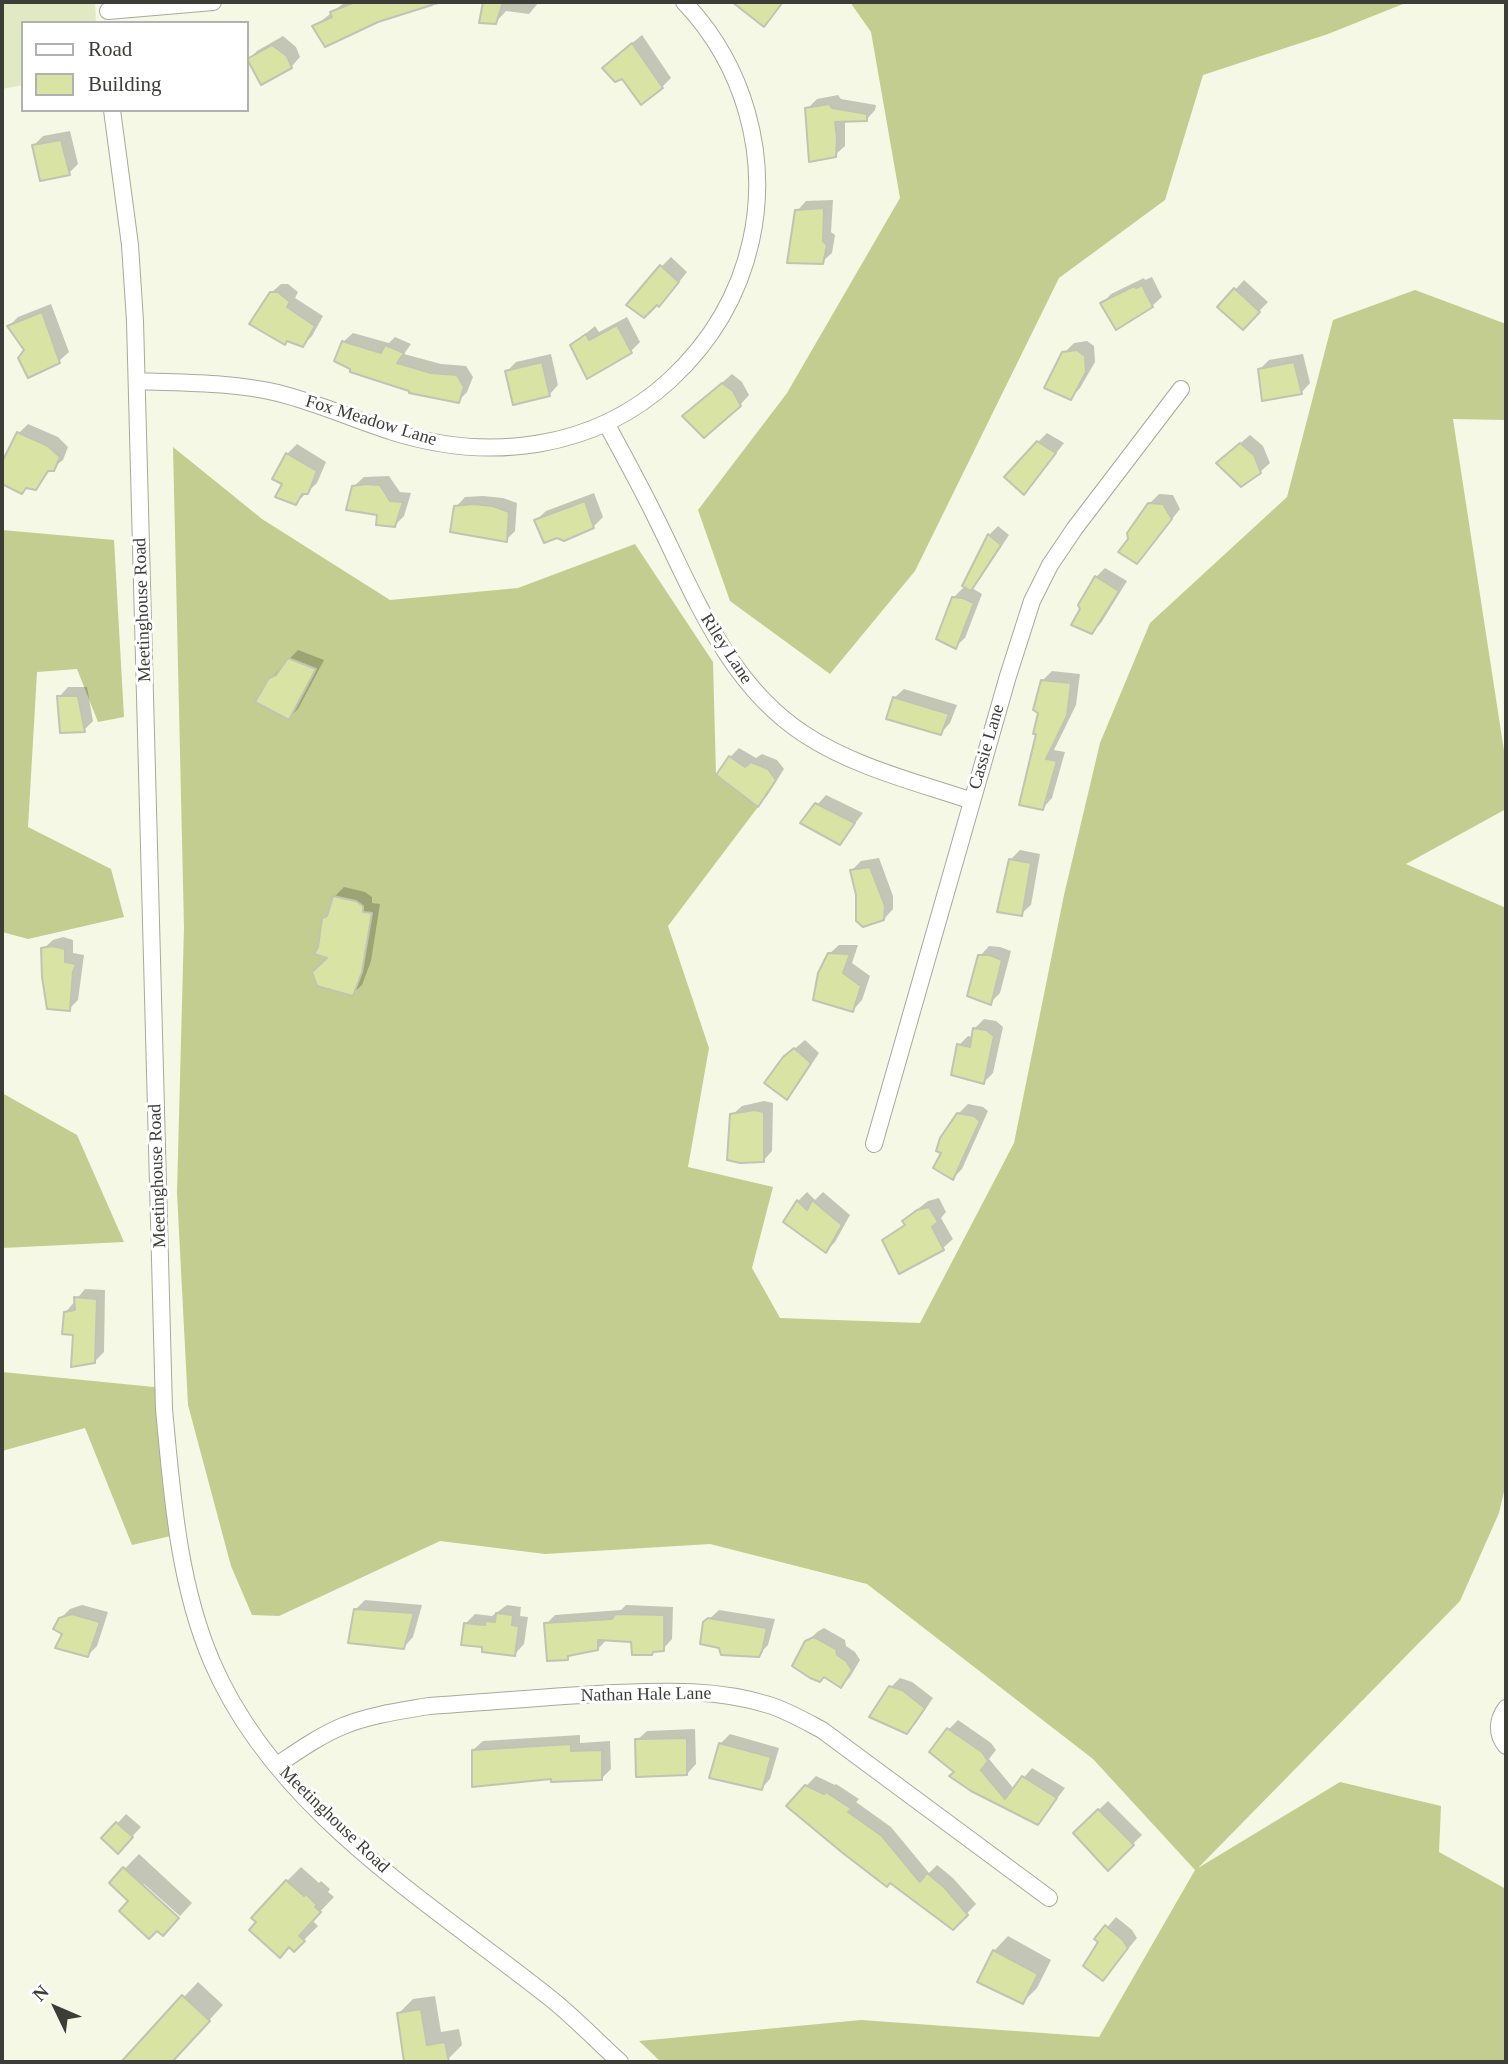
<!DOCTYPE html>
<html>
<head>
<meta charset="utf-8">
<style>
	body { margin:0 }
	#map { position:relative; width:1508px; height:2064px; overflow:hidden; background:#f4f8e5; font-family:"Times New Roman",serif }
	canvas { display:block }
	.frame { position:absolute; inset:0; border:4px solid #3c3d36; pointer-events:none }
	.legend { position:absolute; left:21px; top:21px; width:228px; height:91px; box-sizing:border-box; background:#fff; border:2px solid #b1b1af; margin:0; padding:9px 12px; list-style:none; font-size:21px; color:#3c3d36 }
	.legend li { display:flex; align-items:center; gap:14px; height:35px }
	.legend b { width:35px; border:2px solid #b1b1af }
	.north { position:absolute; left:21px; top:1973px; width:70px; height:70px; -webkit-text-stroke:5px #fff; paint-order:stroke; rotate:314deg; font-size:19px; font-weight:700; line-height:28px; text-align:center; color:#3c3d36 }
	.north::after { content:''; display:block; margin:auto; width:24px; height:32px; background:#3c3d36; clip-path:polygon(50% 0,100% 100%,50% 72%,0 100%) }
</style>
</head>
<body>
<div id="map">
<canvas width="1508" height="2064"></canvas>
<div class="frame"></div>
<ul class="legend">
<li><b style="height:9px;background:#fff"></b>Road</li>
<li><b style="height:19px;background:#d8e3a4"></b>Building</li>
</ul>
<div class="north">N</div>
</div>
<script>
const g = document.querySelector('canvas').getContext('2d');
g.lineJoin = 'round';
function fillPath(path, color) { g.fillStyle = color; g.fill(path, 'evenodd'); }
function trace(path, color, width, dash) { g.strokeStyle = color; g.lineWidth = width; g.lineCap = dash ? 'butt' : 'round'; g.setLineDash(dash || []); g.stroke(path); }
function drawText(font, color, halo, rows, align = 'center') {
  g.font = font + ' "Times New Roman",serif'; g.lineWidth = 6; g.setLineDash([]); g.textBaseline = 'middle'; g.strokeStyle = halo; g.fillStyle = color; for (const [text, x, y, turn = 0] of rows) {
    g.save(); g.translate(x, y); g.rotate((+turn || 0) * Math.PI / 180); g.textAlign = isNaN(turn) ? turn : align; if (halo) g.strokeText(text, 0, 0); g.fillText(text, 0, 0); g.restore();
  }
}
fillPath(new Path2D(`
	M2 2H95L96 23H23V85L2 89Z`), '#e1e9c3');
fillPath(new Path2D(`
	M850 2H1408L1328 34 1203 75 1165 200 1059 278 915 571 830 674 730 601 698 510 787 393 900 198 871 32Z
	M1415 290 1506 324V420L1453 419 1506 764V809L1406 864 1506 908V1483L1499 1513 1460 1601 1198 1868 1340 1782 1441 1806 1439 1852 1506 1889V2062H661L639 2041 861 2020 1099 2037 1195 1870 1093 1759 867 1584 710 1544 545 1554 440 1541 279 1616 252 1615 231 1566 188 1405 177 1193 184 927 173 447 262 519 390 600 518 588 635 544 713 662 716 775 758 807 668 926 709 1048 688 1167 773 1187 752 1268 780 1318 920 1323 1014 1143 1064 895 1100 743 1150 623 1287 497 1333 320Z
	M2 530 114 540 124 717 98 722 77 669 37 672 28 827 111 869 124 917 28 939 2 932Z
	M2 1093 77 1135 124 1242 2 1248Z
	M2 1372 164 1388 179 1534 132 1545 85 1428 2 1451Z`), '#c2cd8f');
fillPath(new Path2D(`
	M345 2H446L378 20 315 26Z
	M485 2H539L529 14 506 11 496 22 481 21Z
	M642 35 671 78 662 87 623 76 613 59Z
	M283 36 296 47 300 57 291 67 248 60 257 51Z
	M838 95 841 99 876 105 875 110 866 120H845V146L835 155 807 109 817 99Z
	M70 131 78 164 69 173 34 145 43 136Z
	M833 200 831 232 835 235 832 253 822 262 797 211 806 201Z
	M671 257 687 272 668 296 662 266Z
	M1152 277 1162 297 1152 306 1102 304 1111 294 1144 278 1145 280Z
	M1244 280 1268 302 1243 328 1235 290Z
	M281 284H288L298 292 295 298 323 316 312 336 303 345 271 293Z
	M51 304 69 352 59 361 27 351 9 326 18 317Z
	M627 317 640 342 631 351 572 345 595 326 599 332Z
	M353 333 389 343 395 337 411 344 404 354 441 364 466 366 473 377 467 392 458 401 343 342Z
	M1087 341 1094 346 1095 362 1080 388 1071 398 1064 353 1074 343Z
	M551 354 558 385 549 395 507 371 516 362Z
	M1303 354 1310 383 1301 393 1260 369 1269 360Z
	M732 374 742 382 749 395 740 405 684 416Z
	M28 424 58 437 68 447 63 460 51 469 35 488 28 486 22 492 2 482V466L19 433Z
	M1047 433 1064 443 1033 483 1038 442Z
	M1250 435 1263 446 1270 463 1260 472 1228 454Z
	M297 444 326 462 317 483 296 503 284 484 274 478 287 454Z
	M389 476 400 492 411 493 404 516 395 525 379 514 354 486 364 477Z
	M594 493 603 517 593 527 536 520 546 511Z
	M1159 494 1173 495 1180 509 1146 552 1130 539 1149 504Z
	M483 496 503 498 517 503 515 531 506 540 456 507 465 497Z
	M998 526 1009 535 980 579 972 588 982 594 965 638 955 647 953 598 963 588 971 589 965 585 989 535Z
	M1105 568 1127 581 1101 623 1092 632 1096 577Z
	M298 650 324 660 298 709 289 718 270 679Z
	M1052 671 1080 674 1076 705 1054 750 1065 752 1052 798 1043 808 1038 733 1040 712 1043 680Z
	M68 687H87L93 721 84 730 59 697Z
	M904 689 957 705 950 723 941 733 894 698Z
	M739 748 756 758 762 754 777 760 784 769 767 796 758 805 730 757Z
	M826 795 863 813 840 843 817 805Z
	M1020 850 1040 854 1031 905 1021 914 1011 859Z
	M879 858 893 896V909L884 919 858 895 852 870 861 861Z
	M344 887 365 892 372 897V903L380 904 371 961 362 985 352 994 330 957 324 919 330 913 334 897Z
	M63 937 73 940V953L84 955 78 1000 69 1009 43 949 53 940Z
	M839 945H858L852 963 870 976 862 1000 853 1010 829 954Z
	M989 946 1000 947 1011 951 1000 993 990 1003 980 956Z
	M984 1019 996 1021 1003 1027 993 1073 984 1082 959 1045 968 1036 973 1037 974 1029Z
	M805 1040 819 1053 796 1088 787 1098 784 1058Z
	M764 1101 773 1103 772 1151 763 1161 732 1115 742 1106Z
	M968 1104 983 1107 988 1111 962 1169 953 1178 958 1114Z
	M807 1192 815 1200 823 1192 850 1215 835 1242 826 1251 798 1201Z
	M939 1198 946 1212 941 1218 953 1239 943 1248 900 1271 884 1240 906 1223 904 1221 914 1212 928 1201Z
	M85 1289 105 1290 104 1352 94 1362 65 1313Z
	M365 1600 422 1605 413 1637 404 1647 355 1610Z
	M82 1605 108 1612 97 1646 88 1655 64 1633 60 1619 70 1609Z
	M507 1605 521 1607 520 1616 528 1617 524 1644 515 1654 484 1646 465 1624 475 1614 492 1616Z
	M626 1605 673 1607 672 1639 663 1649 633 1640 607 1639 598 1649 573 1653 568 1658 546 1624 555 1615 621 1610Z
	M719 1610 775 1619 768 1645 758 1655 705 1623Z
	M824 1628 845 1640 846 1646 855 1652 860 1660 850 1677 841 1686 824 1675 807 1642 817 1632Z
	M900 1678 912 1682 933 1698 916 1723 907 1732 890 1688Z
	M958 1720 991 1743 996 1750 989 1759 1014 1789 1032 1768 1065 1788 1038 1823 956 1771 949 1729Z
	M695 1729 696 1764 687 1774 637 1740 647 1731Z
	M730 1734 779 1748 770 1779 761 1789 711 1777 721 1743Z
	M580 1735V1743L610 1741 611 1769 601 1779 552 1777 473 1750 483 1741Z
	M816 1776 835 1785 836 1784 859 1799 856 1802 891 1827 929 1873 937 1865 953 1878 976 1904 953 1928 806 1786Z
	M1108 1801 1142 1835 1108 1868 1075 1833Z
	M126 1814 141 1827 127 1842 104 1838Z
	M139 1854 192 1903 180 1916 144 1884H142L131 1901 111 1883Z
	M301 1867 319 1883 321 1881 330 1889 328 1892 334 1897 312 1920 318 1926 294 1950 287 1881Z
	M1116 1917 1132 1930 1137 1938 1103 1979 1100 1942 1097 1939Z
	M1008 1936 1051 1960 1037 1988 1023 2002 994 1951Z
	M198 1982 223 2005 171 2062H127L125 2060Z
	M435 1996 441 2032 459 2029 462 2045 448 2059 406 2062 398 2014 413 1999Z`), '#0003');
const building = new Path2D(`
	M355 2H431L432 5 378 22 325 47 312 26 332 17 330 12Z
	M483 2H503L496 24 479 23Z
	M732 2H783L764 27Z
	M632 43 663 88 641 105 622 79 615 82 602 68Z
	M272 45 287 56 292 68 261 85 247 59Z
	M829 104 832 108 867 114V121L835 122 837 138 836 157 809 162 805 108Z
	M61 140 70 175 40 181 32 145Z
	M824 208 823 241 827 245 823 264 787 263 795 210Z
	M660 265 679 282 659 307 657 305 644 318 626 305Z
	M1142 285 1153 307 1116 330 1100 303 1134 286 1136 288Z
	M1234 288 1260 312 1243 330 1217 307Z
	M270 292H278L290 302 287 307 315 326 303 347 287 341 285 345 249 324Z
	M42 312 60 363 28 378 18 358 24 350 7 326Z
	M617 325 632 353 587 379 570 345 586 334 589 340Z
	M342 341 381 353 385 345 404 353 397 363 431 373 457 375 464 387 459 403 409 393V391L350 372V369L334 361Z
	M1077 350 1085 356 1086 372 1071 400 1044 388 1062 352Z
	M542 362 550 396 513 405 505 371Z
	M1294 362 1302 394 1262 401 1258 369Z
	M722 383 733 391 741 406 704 438 682 416Z
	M17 432 48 446 60 457 54 471H48L36 490 26 488 22 494 2 484V462Z
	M1037 441 1056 453 1024 495 1004 477Z
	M1240 443 1254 455 1261 473 1241 487 1216 463Z
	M286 453 317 471 308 494H302L296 505 275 497 282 484 272 479Z
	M367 484 380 485 390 501 403 502 395 527 376 525 377 515 346 510 352 486Z
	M585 501 594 528 564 541 557 538 544 543 534 520Z
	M1148 503 1163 504 1172 519 1137 564 1118 552 1128 539 1127 533Z
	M473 504 493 506 509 512 507 542 450 532 454 506Z
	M988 534 1001 545 971 591 962 586Z
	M1095 576 1119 591 1092 634 1071 625 1080 609 1078 605Z
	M952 597 963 598 974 603 956 649 936 639Z
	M288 658 316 669 289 720 255 702 269 678 276 675Z
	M1041 680 1071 683 1067 716 1046 759 1057 761 1043 810 1019 805 1036 734H1033L1038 713 1033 710Z
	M57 696H78L85 732 60 733Z
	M893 697 949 714 941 735 886 719Z
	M729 756 745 767 751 762 768 769 776 780 758 807 716 775Z
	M815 803 855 823 840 845 800 823Z
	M1009 859 1031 863 1022 916 997 912Z
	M870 867 885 906 884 920 863 927 856 921V895L850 870Z
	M333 896 356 901 363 906V912L372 913 362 972 353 996 317 986 312 972 327 958 314 954 318 947 322 918 327 916Z
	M52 946 65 949V962L76 964 73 972 70 1011 47 1009 42 977 41 948Z
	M828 953 850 954 843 973 861 986 853 1012 813 1000 818 973Z
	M978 955H990L1002 960 991 1005 967 996Z
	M973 1028 986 1030 994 1036 984 1084 951 1075 957 1044 970 1047Z
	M794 1048 811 1063 787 1100 764 1083 783 1057Z
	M754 1110 764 1112V1162L740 1163 727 1160 730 1114Z
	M957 1113 974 1116 980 1121 953 1180 933 1168 941 1153 936 1151 940 1138Z
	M797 1200 807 1210 812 1200 842 1225 826 1253 783 1222Z
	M929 1207 938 1222 932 1227 944 1250 899 1274 882 1240 905 1225 902 1221 917 1210Z
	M74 1297 97 1299 95 1363 71 1367 73 1335 62 1334 64 1312 75 1310Z
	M354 1609 414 1613 404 1649 348 1643Z
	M496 1613 513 1615 512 1625 519 1626 515 1656 482 1652V1647L461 1645 464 1623 485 1625V1621L495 1622Z
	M72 1614 100 1622 88 1657 55 1648 62 1634 53 1629 59 1618Z
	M615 1614 664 1615V1651L653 1652 652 1655H632L631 1642 598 1640V1650L568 1656V1660L547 1661 544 1623 612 1619Z
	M708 1618 767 1628 762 1651 759 1657 721 1655 719 1648 700 1644 703 1622Z
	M814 1637 836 1649 837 1655 846 1661 852 1670 841 1688 824 1677 820 1682 810 1678 792 1666 805 1641Z
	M889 1686 902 1690 925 1708 907 1734 869 1717Z
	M947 1728 982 1752 988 1761 981 1770 1005 1799 1022 1776 1057 1798 1038 1825 971 1791 949 1776 954 1772 929 1752Z
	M687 1738V1775L636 1777 635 1739Z
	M719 1743 771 1757 762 1790 709 1778Z
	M571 1744V1751L602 1750V1780L551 1782V1779L472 1787V1750Z
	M805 1785 824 1794 826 1792 852 1809 848 1812 882 1836 920 1882 927 1873 944 1887 968 1915 953 1930 890 1883 887 1887 844 1854 786 1806Z
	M1098 1809 1134 1845 1108 1871 1073 1833Z
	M116 1822 133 1837 118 1854 101 1838Z
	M123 1867 179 1918 163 1936 157 1931 149 1939 119 1911 128 1901 109 1883Z
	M286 1880 304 1896 306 1894 317 1905 315 1907 321 1912 299 1936 305 1941 294 1952 289 1947 280 1958 249 1930 256 1922 251 1918Z
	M1105 1925 1123 1940 1128 1948 1103 1981 1083 1966 1098 1942 1094 1939Z
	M993 1950 1038 1974 1023 2004 977 1982Z
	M182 1995 210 2021 172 2062H121Z
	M421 2009 427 2045 445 2042 449 2062H404L397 2013Z`);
fillPath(building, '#d8e3a4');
trace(building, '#c0c4b2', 2);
const street = new Path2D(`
	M108 11 213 2
	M112 110 130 245 135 321 164 1409C172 1493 178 1583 212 1662 276 1811 428 1901 550 1998 574 2017 597 2041 620 2062
	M137 381C184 383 232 382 278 393 318 403 355 420 393 432 489 462 594 450 670 380 711 342 739 295 751 241 770 155 744 65 684 2
	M606 423C624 456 642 489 658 522 696 599 729 685 804 734 854 767 916 782 972 801
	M874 1144 1008 676 1032 601 1050 565 1075 528 1181 389
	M1506 1708C1497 1720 1496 1734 1506 1746
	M277 1765C298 1751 319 1736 343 1726 370 1715 400 1711 429 1706 491 1702 553 1696 615 1693 668 1691 718 1689 769 1705 788 1711 805 1721 822 1730L1049 1898`);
trace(street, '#a7aa99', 18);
trace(street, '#fff', 16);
drawText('18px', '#3c3d36', '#fff', [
	["Fox Meadow Lane",371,421,17],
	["Meetinghouse Road",143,610,-92],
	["Riley Lane",726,649,57],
	["Cassie Lane",987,747,-74],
	["Meetinghouse Road",158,1176,-92],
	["Nathan Hale Lane",646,1695,-1],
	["Meetinghouse Road",334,1820,44]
]);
</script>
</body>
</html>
